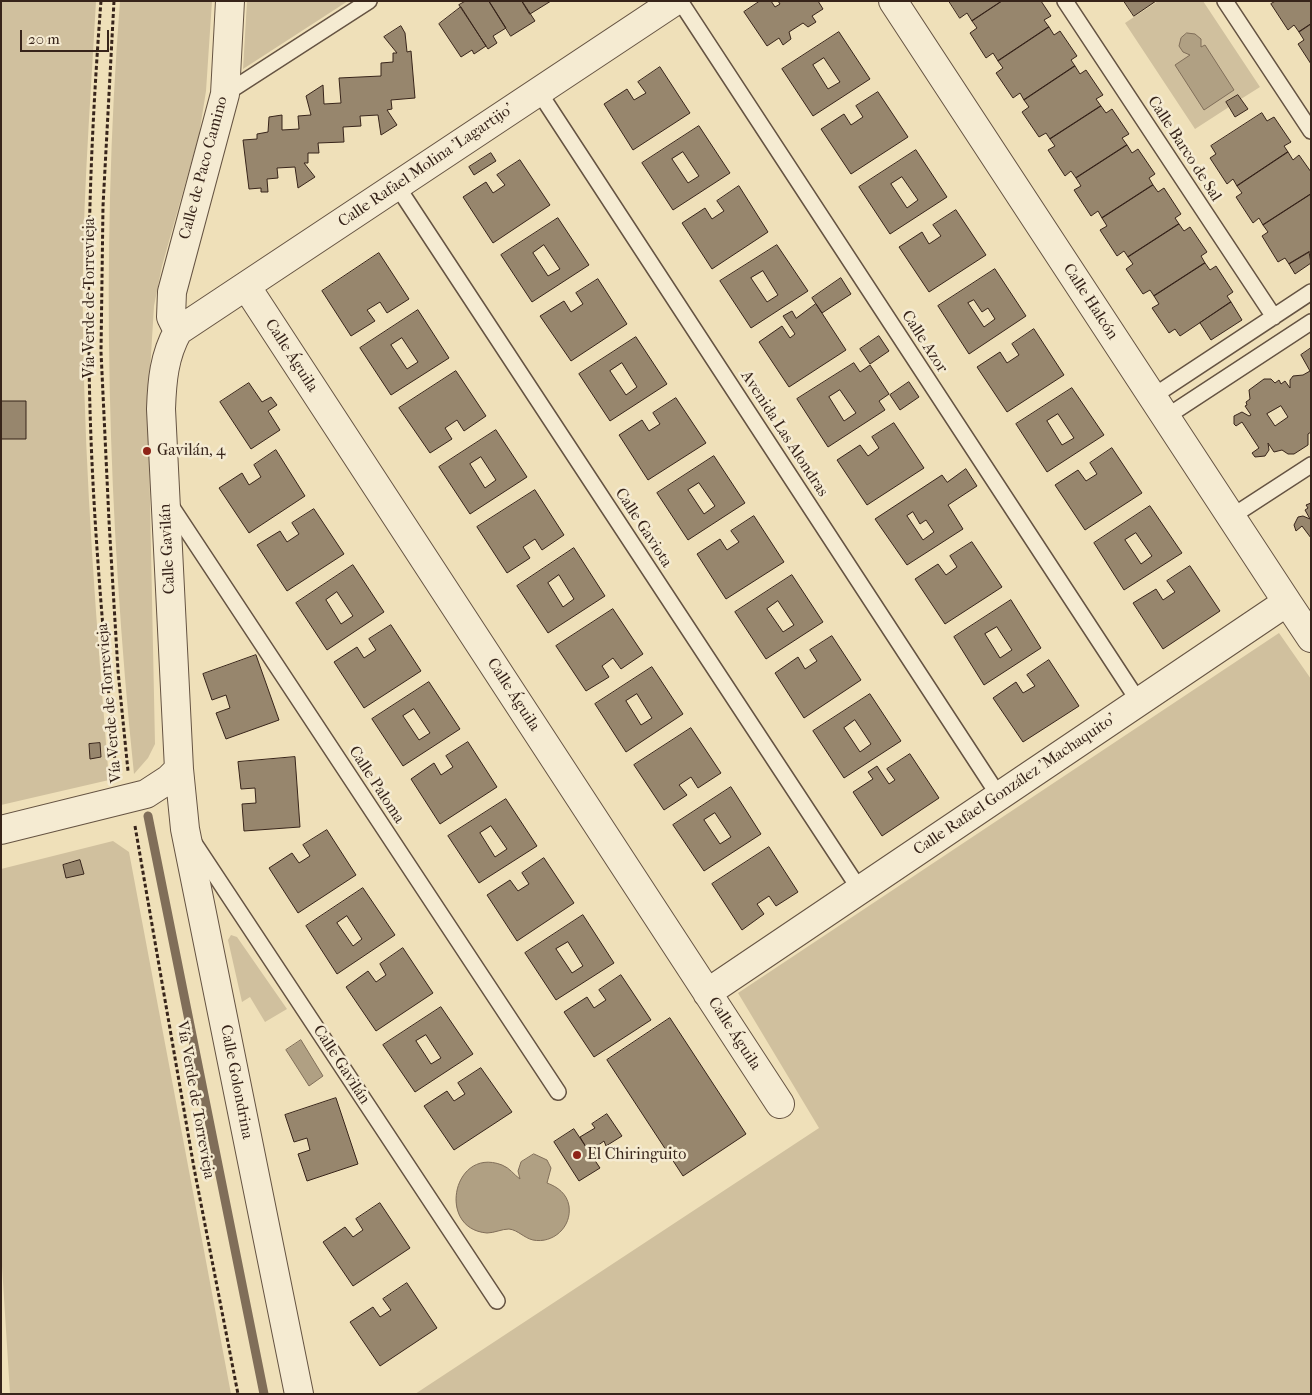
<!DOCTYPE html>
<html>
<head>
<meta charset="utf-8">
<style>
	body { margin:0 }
	#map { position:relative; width:1312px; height:1395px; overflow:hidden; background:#efe0b9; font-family:"IM FELL French Canon",serif }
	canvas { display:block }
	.frame { position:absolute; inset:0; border:2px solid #37241a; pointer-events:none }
	.scale { position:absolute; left:20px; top:30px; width:89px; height:22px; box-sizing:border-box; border:2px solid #37241a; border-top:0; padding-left:6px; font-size:15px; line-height:18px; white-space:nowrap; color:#37241a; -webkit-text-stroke:4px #f5ebd2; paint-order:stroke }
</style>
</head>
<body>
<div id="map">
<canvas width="1312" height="1395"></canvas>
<div class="frame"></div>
<div class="scale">20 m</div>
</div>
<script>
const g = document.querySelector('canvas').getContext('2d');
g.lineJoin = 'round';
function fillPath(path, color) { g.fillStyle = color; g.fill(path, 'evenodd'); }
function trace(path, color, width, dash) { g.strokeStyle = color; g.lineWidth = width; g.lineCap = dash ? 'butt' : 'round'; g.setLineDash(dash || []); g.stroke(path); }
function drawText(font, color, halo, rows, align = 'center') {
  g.font = font + ' "IM FELL French Canon",serif'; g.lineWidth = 5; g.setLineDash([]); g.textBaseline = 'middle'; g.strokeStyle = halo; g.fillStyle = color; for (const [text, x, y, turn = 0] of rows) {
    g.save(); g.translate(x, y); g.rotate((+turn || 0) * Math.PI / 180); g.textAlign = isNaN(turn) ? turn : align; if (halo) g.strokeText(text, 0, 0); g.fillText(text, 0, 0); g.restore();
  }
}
fillPath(new Path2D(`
	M1 1H96C90 111 81 221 83 330 85 481 97 630 109 780L1 805Z
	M120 1H212L206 91 199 135 162 266 154 306 148 404 155 744 148 758 134 774C108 518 100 258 120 1Z
	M247 1H348L243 69Z
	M1158 1H1203L1260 87 1241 99 1238 95 1226 102 1229 107 1195 129 1125 23Z
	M1279 633 1311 679V1394H415L819 1128 738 993Z
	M113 841 129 852 231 1394H10L2 1266 1 869Z
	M231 935 237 937 287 1009 265 1022 250 997 242 1002 228 940Z`), '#d0c09e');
const water = new Path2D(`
	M1187 33 1195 34 1201 39V47L1205 45 1234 90 1204 110 1175 65 1190 55 1183 52 1179 46 1181 38Z
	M301 1040 323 1076 309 1086 286 1050Z
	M534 1154 547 1160 551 1168 547 1183C558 1187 567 1194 569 1206 572 1227 553 1244 533 1240 524 1238 518 1230 509 1229 502 1229 494 1233 487 1233 436 1229 453 1146 502 1165 510 1168 514 1175 520 1179L518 1171 521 1162Z`);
fillPath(water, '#b0a083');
trace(water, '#806e59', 1);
trace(new Path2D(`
	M148 816 264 1394`), '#806e59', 9);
const building = new Path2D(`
	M466 1H489L506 28 493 36 497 43 488 49 459 5Z
	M489 1H522L535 21 511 36Z
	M522 1H551L530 14Z
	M760 1H771L775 7 780 4 778 1H818L823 9 812 16 816 22 808 27 803 23 789 32 791 39 783 45 779 38 767 46 744 12Z
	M949 1H1002L972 21 967 13 960 18Z
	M1002 1H1041L1051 16 1044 20 1049 27 998 61 993 53 986 58 970 33 977 28 972 21Z
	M1124 1H1156L1134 16Z
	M1276 1H1311V24L1299 32 1294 25 1288 30 1271 4Z
	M461 7 486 46 474 54 472 50 461 57 439 24Z
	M1311 24V64L1298 44 1304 40 1299 32Z
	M401 26 405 33 407 52 411 51 415 98 391 100 392 109 387 110 397 125 381 135 378 115 360 116 361 126 343 127 344 142 318 143 319 153H308V163H304L315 177 298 188 295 167 277 168 278 178 267 179 268 192H261V188L249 189 243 140 257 139V134L268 132 269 117 282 115V130L299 129 298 116 311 115 306 96 323 85 324 104 341 103 339 78 381 76V63L393 62V53H397L384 37Z
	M1049 27 1054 35 1060 31 1077 56 1071 60 1075 66 1024 100 1020 93 1013 98 996 73 1003 68 998 61Z
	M839 32 870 79 813 116 782 69ZM824 58 840 82 828 89 813 65Z
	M1075 66 1080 74 1086 70 1103 95 1096 99 1101 106 1050 139 1046 133 1039 137 1022 112 1029 107 1024 100Z
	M660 67 690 113 633 150 604 104 627 89 634 100 646 93 638 82Z
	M878 92 908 137 851 174 821 129 844 114 851 125 863 117 856 106Z
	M1238 95 1248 109 1235 117 1226 102Z
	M1101 106 1106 113 1112 109 1129 134 1122 138 1127 145 1076 178 1071 171 1065 176 1048 150 1055 146 1050 139Z
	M1262 113 1267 121 1274 117 1291 142 1284 146 1288 152 1237 186 1233 179 1227 184 1210 158 1216 154 1211 146Z
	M699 126 730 173 673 210 642 163ZM683 152 699 176 688 183 672 159Z
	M1127 145 1132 153 1138 149 1155 174 1149 178 1153 185 1102 218 1098 211 1091 216 1074 190 1081 186 1076 178Z
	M916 150 947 197 890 234 859 187ZM902 177 918 200 907 208 891 184Z
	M1288 152 1293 160 1299 155 1311 172V194L1263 225 1259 218 1253 223 1236 197 1242 193 1237 186Z
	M491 153 496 161 474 175 469 167Z
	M520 160 550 205 493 243 463 197 486 182 493 193 505 185 497 175Z
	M1153 185 1158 192 1164 188 1181 214 1175 218 1179 224 1128 257 1124 251 1117 256 1100 230 1107 226 1102 218Z
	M739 186 768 232 712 269 682 223 705 208 712 219 724 211 717 201Z
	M1311 194V251L1289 264 1285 258 1278 262 1262 236 1268 232 1263 225Z
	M956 210 986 255 929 292 899 247 922 232 929 244 941 236 933 225Z
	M558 218 589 265 532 302 501 255ZM544 245 560 269 548 276 533 253Z
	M1179 224 1184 231 1190 227 1207 252 1201 256 1205 263 1154 296 1150 290 1143 294 1126 269 1133 264 1128 257Z
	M777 245 808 291 751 328 720 281ZM763 271 778 295 767 302 751 278Z
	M1309 252 1311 263 1295 274 1289 264Z
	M379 253 409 299 387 313 380 302 367 310 375 321 351 336 322 291Z
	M1205 263 1210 270 1216 266 1233 292 1227 296 1231 302 1180 336 1175 329 1169 333 1152 308 1159 304 1154 296Z
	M995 269 1026 316 969 354 938 306ZM974 300 982 312 988 308 995 319 984 327 968 303Z
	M841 278 851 294 822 313 812 298Z
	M598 279 627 324 571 361 540 316 564 301 571 312 583 304 576 293Z
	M1231 302 1242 320 1211 340 1200 323Z
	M816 304 846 350 789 387 759 342 782 326 790 338 795 334 783 316 792 311 796 318Z
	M418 310 449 358 391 395 360 348ZM402 338 418 362 407 369 391 345Z
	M1034 329 1064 375 1007 412 977 367 1000 352 1007 363 1019 355 1012 344Z
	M879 336 889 351 870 364 860 349Z
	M636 337 667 384 610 421 579 374ZM622 363 637 387 626 395 610 371Z
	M1311 348V432L1308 434V445L1294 454H1288L1282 450 1274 452 1268 443 1269 450 1265 456 1255 457 1252 453 1259 448 1242 422 1236 426 1234 424V416L1242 412 1249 416 1251 415 1245 406 1247 405 1246 402 1250 399 1249 390 1264 379H1271L1275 383 1279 380 1281 384 1285 381 1290 388V380L1293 376 1303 375 1310 371 1301 355ZM1281 406 1288 417 1275 426 1267 414Z
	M854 363 860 372 870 365 889 394 879 401 885 410 828 447 797 399ZM840 390 856 413 844 421 829 397Z
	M456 371 486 416 464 431 457 420 445 428 452 439 430 453 399 408Z
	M909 382 919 397 900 410 890 395Z
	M249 383 262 402 271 397 277 405 268 411 280 430 251 449 220 402Z
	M1072 388 1104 435 1047 472 1016 424ZM1058 414 1074 438 1062 445 1047 421Z
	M676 398 706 443 648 480 619 435 642 420 649 431 660 424 653 413Z
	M1 401H26V439H1Z
	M894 423 924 468 867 505 837 460 860 445 868 456 879 448 872 437Z
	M496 430 527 477 470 514 439 467ZM481 457 496 480 485 488 470 464Z
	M1112 448 1142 493 1085 530 1055 485 1078 470 1086 481 1097 474 1090 463Z
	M276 450 305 496 249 533 219 488 242 473 249 485 261 477 254 465Z
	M714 456 745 503 688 540 657 493ZM699 483 715 506 704 514 688 490Z
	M966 469 977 486 948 505 963 529 907 565 875 519 942 475 947 482ZM913 512 920 524 926 520 934 532 923 540 907 516Z
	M535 490 564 535 542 550 535 539 523 547 530 558 507 573 477 527Z
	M1311 493V538L1302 526 1296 531 1294 525 1298 517 1303 516 1310 519 1305 510 1308 508 1306 505 1311 503Z
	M1150 506 1182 553 1124 590 1094 543ZM1136 533 1152 556 1141 564 1125 540Z
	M314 509 344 554 287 591 257 545 280 531 287 542 299 534 292 523Z
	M754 516 784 562 726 599 697 554 720 539 727 550 739 542 731 531Z
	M972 542 1002 587 945 624 915 579 938 564 946 575 957 567 950 556Z
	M574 548 605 596 548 633 517 586ZM559 575 574 599 563 607 548 583Z
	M353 565 384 612 327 650 296 603ZM337 592 353 616 341 624 326 600Z
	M1190 566 1220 611 1163 649 1133 603 1156 589 1163 600 1175 592 1167 581Z
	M792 575 823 622 766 659 735 612ZM778 601 794 625 783 632 767 609Z
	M1011 600 1041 648 984 685 954 637ZM997 627 1012 650 1000 658 985 634Z
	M613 609 643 654 621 669 613 658 602 666 609 677 586 691 556 646Z
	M391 625 421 671 364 708 334 662 357 647 364 658 376 650 369 639Z
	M832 636 861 680 804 718 775 673 798 657 805 669 817 661 810 650Z
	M256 655 279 720 226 739 216 713 230 708 226 695 212 700 203 674Z
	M1049 660 1079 706 1023 742 993 698 1016 682 1023 693 1035 686 1027 675Z
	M652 667 683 714 626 752 595 704ZM637 694 652 718 641 725 626 701Z
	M429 682 460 729 403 766 372 719ZM414 709 430 733 419 740 403 716Z
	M870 694 901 741 844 778 813 731ZM855 720 871 744 860 752 844 728Z
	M691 728 721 773 698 788 691 777 679 785 687 795 664 810 634 765Z
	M468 742 497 787 440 824 411 779 434 763 441 775 453 767 446 756Z
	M100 743 101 757 90 759 89 744Z
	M910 754 939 798 882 836 853 792 873 779 868 772 877 766 889 784 895 780 887 769Z
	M295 757 300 827 244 831 242 804 256 803 255 788 241 789 238 762Z
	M731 787 761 834 704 871 673 825ZM715 813 731 837 720 844 704 820Z
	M506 799 537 846 479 883 448 836ZM491 826 507 849 495 857 480 833Z
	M327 830 356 875 298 913 269 868 292 853 299 863 310 856 303 845Z
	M769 847 798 892 776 906 769 896 757 904 764 914 742 930 712 884Z
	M544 858 574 903 517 941 487 895 510 880 518 891 529 884 522 873Z
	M80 860 84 874 66 878 63 865Z
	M363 888 395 935 337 974 306 926ZM347 916 362 939 353 946 337 923Z
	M583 915 614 963 556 1000 525 953ZM568 942 583 966 572 973 556 949Z
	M403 948 433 993 376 1031 346 987 368 971 376 982 386 975 380 964Z
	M621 975 651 1020 594 1057 564 1012 587 997 594 1008 606 1000 599 990Z
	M441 1007 473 1054 415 1092 383 1045ZM426 1035 441 1058 431 1064 416 1041Z
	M670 1018 746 1134 683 1176 607 1060Z
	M481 1068 512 1112 454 1150 424 1106 447 1091 454 1101 465 1094 458 1083Z
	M336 1098 358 1164 307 1181 298 1154 310 1150 307 1138 294 1142 285 1115Z
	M607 1114 622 1136 606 1146 604 1141 589 1152 580 1137 595 1128 592 1124Z
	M574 1129 600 1168 579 1181 554 1142Z
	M380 1203 410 1248 353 1286 323 1242 345 1227 353 1237 363 1230 356 1219Z
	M407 1283 437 1328 380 1366 350 1322 373 1307 380 1317 391 1310 383 1299Z`);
fillPath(building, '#97866d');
trace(building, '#37241a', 1);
const lane = new Path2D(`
	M680 1 1139 702
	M1065 1 1274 317
	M1225 1 1311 131
	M539 92 999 796
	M225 94 369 1
	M397 186 860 890
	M1152 397 1311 292
	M1166 417 1311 322
	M169 503 558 1092
	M1231 517 1311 465
	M194 843 497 1301`);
const street = new Path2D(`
	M893 1 1287 602
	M246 286 780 1104
	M178 331 171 317 172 292 225 94 230 1
	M1 830 146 794 169 779 179 769
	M707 993 1287 602 1311 638
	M299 1394 185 829 179 769 161 409C162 381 164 356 178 331L675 1`);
trace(lane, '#655342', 18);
trace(street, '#655342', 30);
trace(new Path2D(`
	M101 1C92 118 87 236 89 354 90 493 103 633 116 772
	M114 1 103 206 101 352 109 521 118 671 128 771
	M135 826 194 1168 238 1394`), '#37241a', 3, [4, 2.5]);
trace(lane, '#f5ebd2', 15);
trace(street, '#f5ebd2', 28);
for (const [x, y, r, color] of [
	[147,451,5,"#8f2418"],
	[577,1155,5,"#8f2418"]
]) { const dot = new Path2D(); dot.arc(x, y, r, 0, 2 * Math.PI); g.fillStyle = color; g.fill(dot); trace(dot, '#f5ebd2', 2); }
drawText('16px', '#37241a', '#f5ebd2', [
	["Calle Barco de Sal",1184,149,57],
	["Calle Rafael Molina 'Lagartijo'",426,166,-34],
	["Calle de Paco Camino",204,168,-75],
	["Vía Verde de Torrevieja",90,298,-90],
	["Calle Halcón",1090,302,57],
	["Calle Azor",924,342,57],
	["Calle Águila",291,356,57],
	["Avenida Las Alondras",784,434,57],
	["Calle Gaviota",643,528,57],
	["Calle Gavilán",168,549,-93],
	["Calle Águila",513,695,57],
	["Vía Verde de Torrevieja",110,703,-95],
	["Calle Paloma",376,785,57],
	["Calle Rafael González 'Machaquito'",1015,785,-34],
	["Calle Águila",734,1034,57],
	["Calle Gavilán",341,1065,57],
	["Calle Golondrina",236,1082,79],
	["Vía Verde de Torrevieja",195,1100,80]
]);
drawText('16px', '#37241a', '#f5ebd2', [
	["Gavilán, 4",157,451],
	["El Chiringuito",587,1155]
], 'left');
</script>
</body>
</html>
